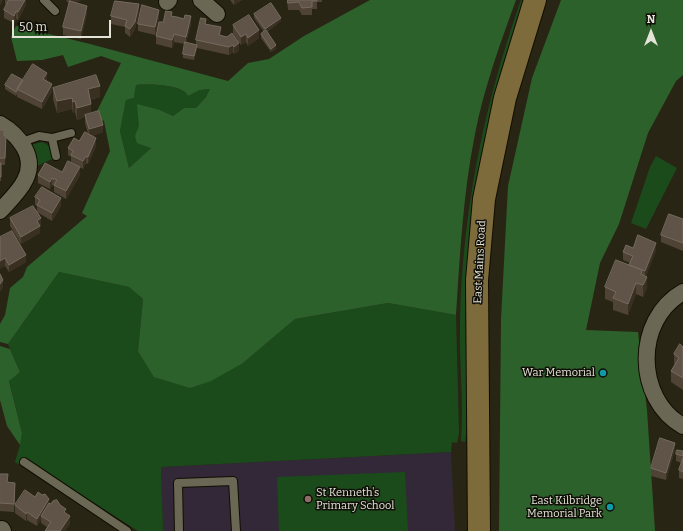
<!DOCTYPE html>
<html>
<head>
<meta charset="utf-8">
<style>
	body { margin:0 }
	#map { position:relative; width:683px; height:531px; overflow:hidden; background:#282514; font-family:Bitter,serif }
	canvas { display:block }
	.north { position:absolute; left:631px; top:12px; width:40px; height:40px; -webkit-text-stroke:3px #0f0e07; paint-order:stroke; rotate:0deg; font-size:11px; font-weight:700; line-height:16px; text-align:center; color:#e4e3d8 }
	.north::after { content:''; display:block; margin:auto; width:14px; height:18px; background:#e4e3d8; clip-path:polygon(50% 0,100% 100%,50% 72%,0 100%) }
	.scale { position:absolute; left:12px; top:20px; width:99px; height:18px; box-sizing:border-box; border:2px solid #e4e3d8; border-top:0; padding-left:5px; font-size:12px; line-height:14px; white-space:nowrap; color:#e4e3d8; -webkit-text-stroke:3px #0f0e07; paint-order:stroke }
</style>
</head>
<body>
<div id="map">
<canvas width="683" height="531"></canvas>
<div class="north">N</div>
<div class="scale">50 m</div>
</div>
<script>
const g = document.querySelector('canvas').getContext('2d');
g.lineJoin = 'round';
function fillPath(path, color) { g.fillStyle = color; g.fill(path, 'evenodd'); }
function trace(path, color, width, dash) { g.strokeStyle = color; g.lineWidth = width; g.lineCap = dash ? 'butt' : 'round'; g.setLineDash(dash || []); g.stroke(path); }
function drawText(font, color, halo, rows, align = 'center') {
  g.font = font + ' Bitter,serif'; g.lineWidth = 3; g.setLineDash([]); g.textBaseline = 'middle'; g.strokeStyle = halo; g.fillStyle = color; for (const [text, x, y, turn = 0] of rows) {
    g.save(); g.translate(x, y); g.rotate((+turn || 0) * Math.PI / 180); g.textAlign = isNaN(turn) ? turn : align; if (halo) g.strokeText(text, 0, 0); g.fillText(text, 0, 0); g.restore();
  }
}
fillPath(new Path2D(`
	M451 452 455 531H163L161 467Z`), '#322837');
fillPath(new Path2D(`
	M521 0H526L514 33 465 442 461 441C464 402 459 363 460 323 462 213 484 104 521 0Z
	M136 85C148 84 182 84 188 96L200 90 211 89 206 97 196 108H184L173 116 160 110 152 147 129 168 120 131 126 100 134 98Z
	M42 142C50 144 52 151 52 159L35 167 31 145Z
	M656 156 677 168 646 229 631 223 650 167Z
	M59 272 129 287 143 299 138 351 243 363 295 319 388 303 456 315 459 433 457 443 452 442 451 452 161 467 163 531H138L24 458 18 464 15 462 20 445 22 433 9 380 20 372 8 344Z
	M405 472 408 531H279L277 477Z`), '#1c4b1b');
fillPath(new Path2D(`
	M370 0H516C500 44 484 88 475 134 463 194 460 254 456 315L388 303 295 319 243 363 211 381 190 388 154 377 138 351 143 299 129 287 59 272 8 344 0 342V324L5 315 10 288 23 277 27 267 87 216 82 213 110 151 104 121 94 117 121 63 101 56 68 67 63 55 42 60 17 61 11 37 16 26 90 44 228 81 248 63 269 59 304 36ZM136 85C148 84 183 84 188 96L200 90 210 89 206 97 196 108H184L173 116 160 110 137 104 139 126 135 136 137 143 151 148 129 168 120 131 126 100 134 98Z
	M561 0H683V75L676 81 648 133 619 224 600 263 586 330 638 332 647 410 655 531H499L501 319 508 186 532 78Z
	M0 346 10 349 20 372 9 381 22 433 20 445 7 426 0 400Z`), '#2d612b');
const service = new Path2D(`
	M44 0 55 11
	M52 138 56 156
	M22 142 39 136 52 138 71 133
	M24 462 127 531
	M179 531 178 483 233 481 236 531`);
const minor = new Path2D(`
	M201 0 217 14
	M167 2 169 0
	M0 124C19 135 37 157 25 180 20 191 8 202 0 211
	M683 292C634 320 635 399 683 426
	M2 529 3 531`);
const secondary = new Path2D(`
	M479 531 477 280 484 199 505 98 535 0`);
trace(service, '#110e02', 10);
trace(minor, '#110e02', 18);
trace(secondary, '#110e02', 24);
trace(service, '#6a6754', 8);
trace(minor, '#6a6754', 16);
trace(secondary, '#7e6b3c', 22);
fillPath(new Path2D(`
	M5 0H26V5L18 20 16 19 14 23 4 18V10L7 5 5 4Z
	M66 0H81L76 3 87 13 81 39 63 35V27L69 4Z
	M230 0H242L234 5Z
	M287 0H322V2H317V9H312V15H302L299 10H288Z
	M139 12 135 29 130 37 125 33V27L111 24V16Z
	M254 14 281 21 267 32 276 49 271 52 261 38V34L264 32 254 18Z
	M172 16 191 24 186 43 196 45V40L206 24 220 35 227 37 239 51 234 54 233 52 229 55 197 48 194 60 183 58V54L185 44 174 42 172 48 156 44V36L163 22Z
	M159 18 155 35 138 31V24Z
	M233 25 259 38 248 46 246 42 241 45 233 33Z
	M23 80H47V81L52 92 42 109 17 97V94L16 96 5 89V85Z
	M53 88 100 97 90 100 91 114 103 132 92 136 96 146 88 164 86 163 83 169 71 162V157L68 155V148L79 141 88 134 85 123V117L77 120 75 112 73 113 72 109 57 113 53 99Z
	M0 130 4 136 6 144 5 165H1V181H0Z
	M62 172 80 175 66 199 54 192V186L52 185 50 189 38 183V175Z
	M35 197 61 206 52 221 37 212V206L35 205Z
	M10 218 41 226 40 227V233L21 244 10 226Z
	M683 219V251L661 242V235Z
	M0 237 26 262 9 272 5 266Z
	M633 248 656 250 646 276 647 288 643 297 636 294 628 315 613 310V302L605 299V287L629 265 630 263 623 260V252Z
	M683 347V390L671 382V371L674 366V354Z
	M675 450 666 480 651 476V468Z
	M683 451V479L679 478V470L682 463 676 461V454Z
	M0 474 15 490 14 512 0 511Z
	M49 504 66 514 70 524 65 531H45L47 527 41 523V519L37 526 27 520 26 521 15 513V505Z`), '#4f4335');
fillPath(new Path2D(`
	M0 0H3L0 6Z
	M25 0H26V5L18 20V12Z
	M71 0H81L71 7Z
	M234 0H242L234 5Z
	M139 4V12L135 29 130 37V29Z
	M87 6V13L81 39V31Z
	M159 10V18L155 35V27Z
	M16 11V19L14 23V16Z
	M191 16V24L186 44V37Z
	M281 18V21L265 33V29Z
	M221 27V35L219 43V35Z
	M259 30V38L248 46V38Z
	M174 34V42L172 48V40Z
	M246 34V42L241 45V37Z
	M239 43V51L234 54V47Z
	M197 45V49L194 60V56Z
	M233 45V52L229 55V47Z
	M276 45V49L271 52V49Z
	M47 73V80L43 87V79Z
	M52 84V92L42 109V102Z
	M100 86V97L88 100V89Z
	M72 98V109L57 113V101Z
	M75 101V112L73 113V102Z
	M91 104V116L85 115V117L77 120V108Z
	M103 125V132L89 137V129Z
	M96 138V146L88 164V157Z
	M86 156V163L83 169V161Z
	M80 167V175L66 199V191Z
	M52 178V185L50 189V182Z
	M61 198V206L52 221V213Z
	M41 218V226L40 227V233L21 244V237L37 221Z
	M656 243V250L645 279V271Z
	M26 255V262L9 272V265Z
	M5 258V266L0 269V261Z
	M647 277V288L643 297V285Z
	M3 280V288L0 292V284Z
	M636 283V294L628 315V304Z
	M675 443V450L666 480V473Z
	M49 499V506L41 516V519L37 526V519Z
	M27 512V520L26 521V514Z
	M70 516V524L65 531H60Z`), '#393021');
const building = new Path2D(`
	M9 0H25L18 12 16 11 14 16 4 10Z
	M288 0H317V1H312V7L302 8 299 2 288 3Z
	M70 1 87 6 81 31 63 27Z
	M115 1 139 4 135 22 130 29 125 26 127 20 111 16Z
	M271 3 281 18 265 29 254 14Z
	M142 5 159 10 155 27 138 24Z
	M166 11 172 12 171 16 177 17 184 19 185 15 191 16 186 37 174 34 172 40 156 36 159 22H163Z
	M249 15 259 30 248 38 246 34 241 37 233 25Z
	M201 18 206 19 205 24 221 27 219 35 227 37 232 33 239 43 234 47 233 45 229 47 196 40Z
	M266 30 276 45 271 49 261 34Z
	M185 42 197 45 194 56 183 54Z
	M33 64 47 73 43 79 52 84 42 102 17 89Z
	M12 74 23 80 16 92 5 85Z
	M96 75 100 86 88 89 91 104 77 108 75 101 73 102 72 98 57 101 53 88Z
	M99 111 103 125 89 129 85 115Z
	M0 130H4V136H6L5 158H0Z
	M85 132 96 138 88 157 86 156 83 161 71 155 73 151 68 148 74 138 79 141Z
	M68 161 80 167 66 191 54 185 57 180 52 178 50 182 38 175 45 163 62 172Z
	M0 163H1V177H0Z
	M42 187 61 198 52 213 37 205 40 200 35 197Z
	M33 206 41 218 37 221 40 226 21 237 10 218Z
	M669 214 683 219V243L661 235Z
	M12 231 26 255 9 265 5 258 0 261V237Z
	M638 235 656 243 645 271 629 265 633 256 623 252 626 245 633 248Z
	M616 260 642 270 641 274 647 277 643 285 636 283 628 304 613 298 616 292 605 287Z
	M0 274 3 280 0 284Z
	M680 344 683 347V378L671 371 679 358 674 354Z
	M660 438 675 443 666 473 651 468Z
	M677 450 683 451V456L676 454Z
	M683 458V472L679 470Z
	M0 474H8L7 482 15 483 14 504 0 503Z
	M25 490 35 497 38 492 42 495 45 494 49 499 37 519 27 512 26 514 15 505Z
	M57 500 60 505 66 509 64 512 70 516 60 531H45L51 522 41 516 49 503 51 504 53 501Z`);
fillPath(building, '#5f5447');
trace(building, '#746b5e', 1);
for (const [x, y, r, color] of [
	[603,373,4,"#0f9aa8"],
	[308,499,4,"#8d6e63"],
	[610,507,4,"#0f9aa8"]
]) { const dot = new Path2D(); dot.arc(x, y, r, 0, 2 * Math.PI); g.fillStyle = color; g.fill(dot); trace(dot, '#0f0e07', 1.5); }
drawText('11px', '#e4e3d8', '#0f0e07', [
	["East Mains Road",480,262,-87]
]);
drawText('11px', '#e4e3d8', '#0f0e07', [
	["War Memorial",595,373],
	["St Kenneth's",316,493,"left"],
	["Primary School",316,506,"left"],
	["East Kilbridge",602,501],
	["Memorial Park",602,514]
], 'right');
</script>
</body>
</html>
